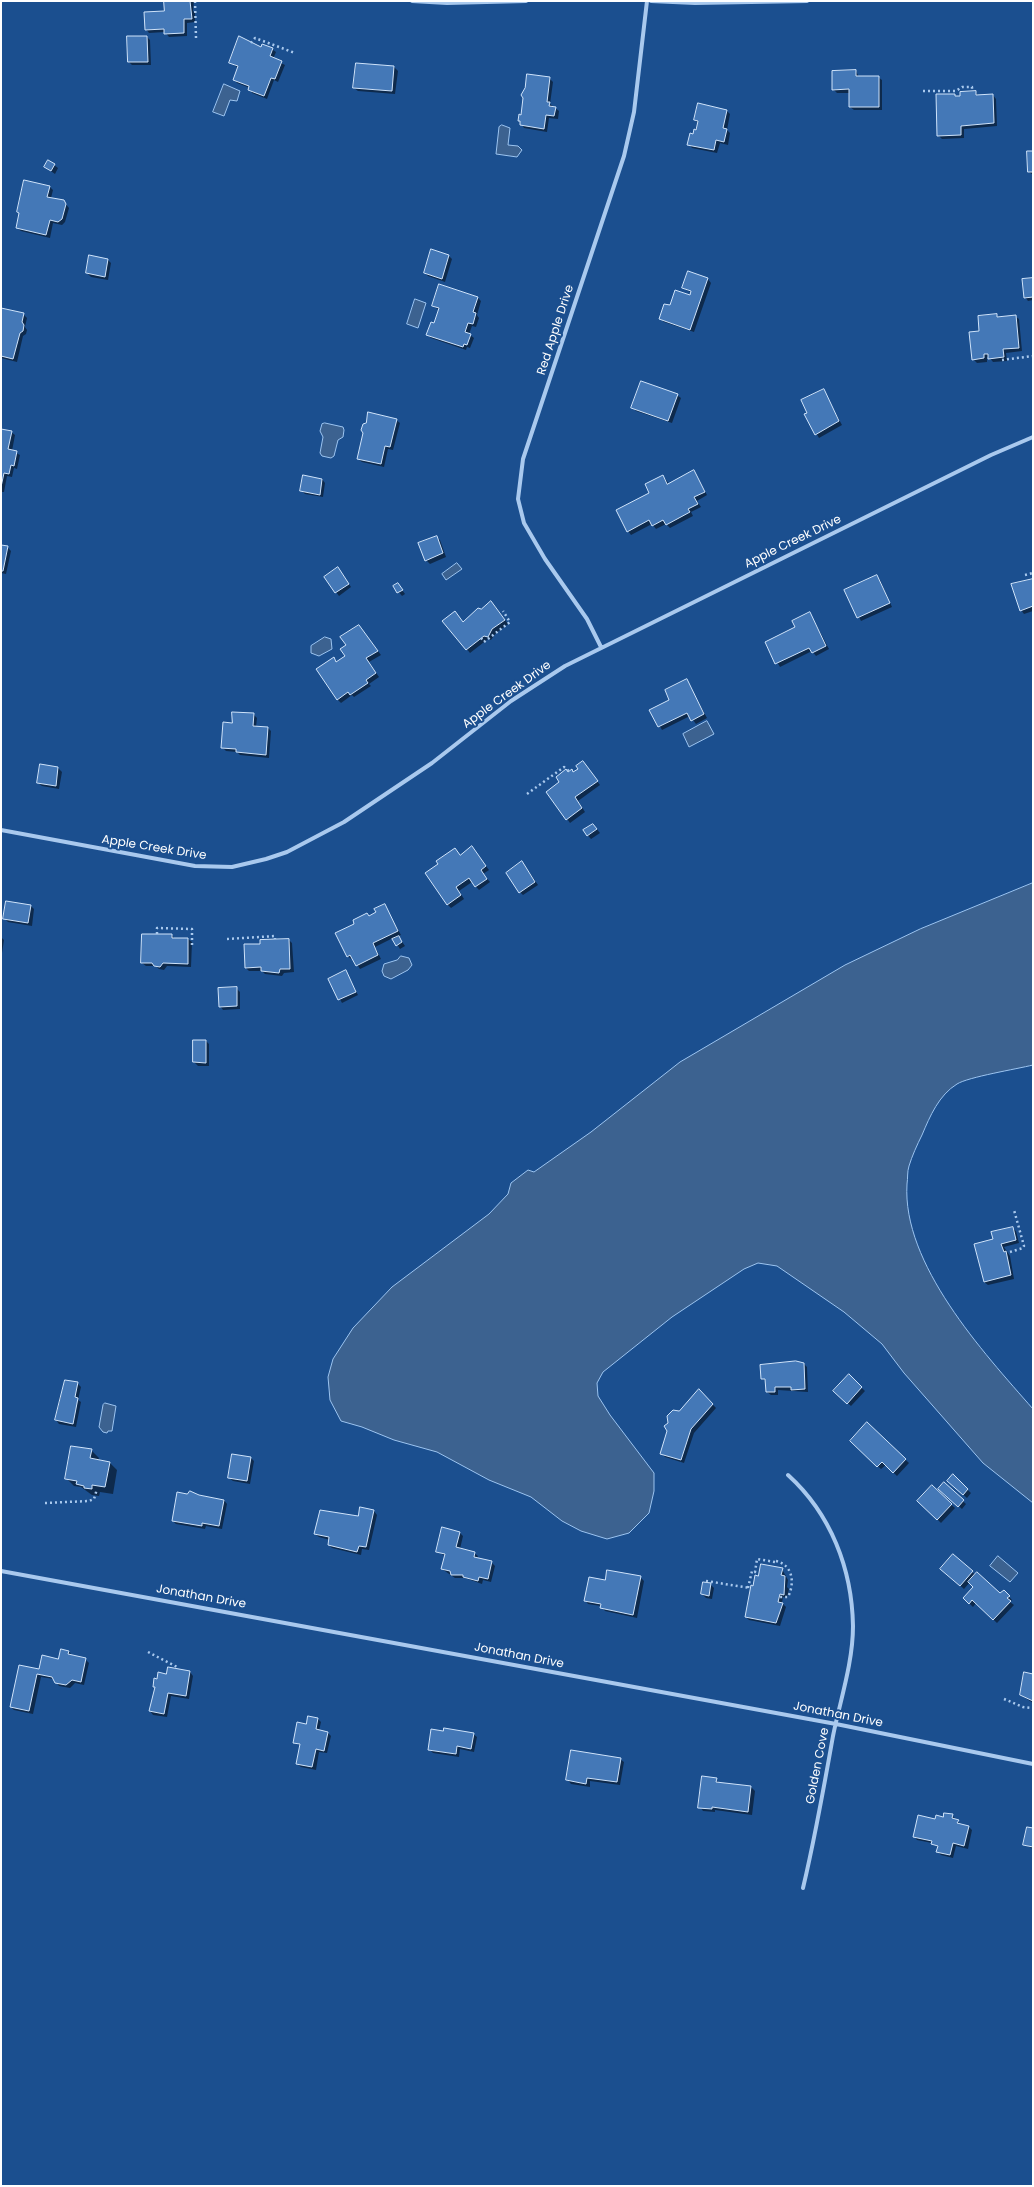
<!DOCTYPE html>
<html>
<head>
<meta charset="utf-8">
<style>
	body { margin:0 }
	#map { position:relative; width:1034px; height:2187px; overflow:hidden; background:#1b4f8f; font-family:Poppins,sans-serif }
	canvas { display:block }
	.frame { position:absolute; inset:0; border:2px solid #fff; pointer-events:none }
</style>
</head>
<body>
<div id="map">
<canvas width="1034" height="2187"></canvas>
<div class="frame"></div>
</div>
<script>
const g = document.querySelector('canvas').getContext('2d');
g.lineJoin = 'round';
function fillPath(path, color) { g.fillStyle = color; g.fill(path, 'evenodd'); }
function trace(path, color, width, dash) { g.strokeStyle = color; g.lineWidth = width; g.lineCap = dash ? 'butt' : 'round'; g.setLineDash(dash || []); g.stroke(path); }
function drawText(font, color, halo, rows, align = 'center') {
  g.font = font + ' Poppins,sans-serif'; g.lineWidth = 4; g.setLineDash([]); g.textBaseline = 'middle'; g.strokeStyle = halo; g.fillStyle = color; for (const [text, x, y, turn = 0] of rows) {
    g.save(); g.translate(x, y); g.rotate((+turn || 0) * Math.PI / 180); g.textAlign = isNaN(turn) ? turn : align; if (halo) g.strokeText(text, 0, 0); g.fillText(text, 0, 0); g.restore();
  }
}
const water = new Path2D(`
	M224 84 240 91 237 101 230 100 224 116 213 112Z
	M502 125 510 128 508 145 518 146 522 150 517 157 496 154 499 127Z
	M415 299 426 303 418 328 407 324Z
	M325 423 343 427 344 430 343 437 338 440 334 456 331 458 322 456 320 453 323 437 320 431 322 424Z
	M457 563 462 569 446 580 442 574Z
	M325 637 331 639 332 649 319 656 311 653V646Z
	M707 721 714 734 689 747 683 734Z
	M1033 883V1065C1017 1069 968 1077 957 1084 939 1095 930 1116 922 1135 917 1145 912 1156 909 1166 907 1172 908 1178 907 1184 902 1264 983 1352 1033 1409V1503L983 1463 904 1373 882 1344 844 1312 777 1266 758 1263 744 1269 672 1317 603 1372 597 1383 598 1396 610 1415 654 1473V1491L649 1513 629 1533 607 1539 581 1531 562 1521 531 1497 489 1480 437 1452 394 1440 362 1427 341 1421 330 1400 328 1377 333 1359 353 1328 392 1287 489 1214 508 1194 511 1183 528 1170 534 1172 591 1132 680 1062 845 965 920 929Z
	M401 956 409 958 412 965 408 970 391 979 384 976 382 971 384 964 397 960Z
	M105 1403 116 1406 112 1431H108L107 1433 103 1432 99 1427 103 1405Z
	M998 1556 1018 1573 1010 1582 990 1566Z`);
fillPath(water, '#3c6290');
trace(water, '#9cc4f0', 1);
fillPath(new Path2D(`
	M165 1H194L193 11 195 13V22L187 23V36L169 37 165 32 149 33 146 29 165 12Z
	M147 37 150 40 151 65H132L129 62Z
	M262 48 272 49 276 52 273 59 285 65 278 82 274 80 267 99 252 93 250 88 237 83 234 79 238 68 230 62Z
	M356 64 394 67 398 71 395 94 358 91 354 88Z
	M856 71 859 77H878L882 80V110H854L850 107V93H837L833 89Z
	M549 78 553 82 550 104 559 111 558 119 549 118 547 132 524 128 519 120Z
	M975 92 979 96 993 95 996 99 997 126 964 129V138L942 139 938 135 954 95 957 97Z
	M699 104 727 111 730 114 727 130 730 133 728 145 720 143 717 153 692 148 689 144 698 123 695 120Z
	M1028 152H1033V175L1029 172Z
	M54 165 58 168 55 174 45 167Z
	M50 187 53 190 51 198 63 201 69 208 65 222 62 225 53 223 50 238 21 231 17 228 20 214 18 212Z
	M449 256 452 259 445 282 428 276 425 273Z
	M108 260 111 263 108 280 91 277 87 273Z
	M708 279 711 283 694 332 664 322 660 319 670 307 691 296 692 293 683 288Z
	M1033 279V300L1028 301 1025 297Z
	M440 285 478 298 481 301 477 315 479 318 476 327 472 326 469 334 474 338 470 348 467 347 466 350 431 338 428 335 435 324 439 310 433 306Z
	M1 309 23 314 27 318 25 327 27 330 26 334 23 336 17 362 1 358Z
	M1015 316 1019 319 1022 351 1006 353 1007 361 993 362 989 357H987V362L977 363 973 359 980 332 979 317Z
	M823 390 842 425 819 438 806 415Z
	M677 395 681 398 672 423 636 411 632 407Z
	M396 420 400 423 393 450 388 449 384 467 362 462 358 459Z
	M1 430 11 432 15 435 12 451 20 455 17 469 14 468 12 477 7 476 4 492H1Z
	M694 471 707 495 697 501 701 507 691 512 693 516 670 528 666 524 656 529 652 524 631 535 628 531 663 476 669 484Z
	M322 479 325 483 323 497 305 494 302 491Z
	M436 537 440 540 446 557 430 564 426 560Z
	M1 546 7 547 11 551 6 574 1 573Z
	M341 572 351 587 339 596 336 592Z
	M877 576 880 580 892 607 861 621 846 591Z
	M1033 580V611L1024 614 1021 610Z
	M398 584 405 594 402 596 394 586Z
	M495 606 508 624 496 633 491 640 488 639 470 653 444 621 464 623 481 610Z
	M810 613 829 649 816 656 812 651 780 667 766 643 796 628Z
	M359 626 381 655 369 662 379 677 369 684 371 686 354 697 352 695 341 703 337 699 334 659 337 662 346 656 347 645Z
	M687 681 707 718 696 724 690 716 662 730 651 710 671 700Z
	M253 714 257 718 256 727 268 728 271 731 269 758 240 755 237 752 226 751 222 747 233 724Z
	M583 762 600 785 578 801 585 812 570 823 548 792 561 782 569 773H574L579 769Z
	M41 766 58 768 62 772 59 789 42 786 38 783Z
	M596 828 600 833 591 839 584 831Z
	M475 851 489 870 483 874 490 882 479 890 472 882 459 891 464 899 451 908 447 904 460 856Z
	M525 866 538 885 523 895 520 892Z
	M384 905 401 935 398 936 405 946 400 949 393 938 375 947 381 959 360 969 353 958 351 959 348 956 369 916 377 913Z
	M31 906 34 909 32 926 8 922 4 918Z
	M172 935 175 939H188L192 942 191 967 167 966 164 970 159 969 156 966H146L142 963Z
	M1 937 4 940 2 953H1Z
	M289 940 292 943 294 972 284 973 282 976 265 974 262 971H249L246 968 261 945Z
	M345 972 358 995 342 1003 329 979Z
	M236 988 240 992V1009L223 1010 220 1006Z
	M206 1041 209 1044V1066H198L194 1062Z
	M1012 1228 1016 1231 1019 1243 1004 1247 1010 1256 1014 1279 988 1285 984 1282 994 1240Z
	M804 1364 807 1367 808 1392 778 1390V1395H771L767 1392V1382L762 1378Z
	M849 1376 865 1391 851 1406 834 1391Z
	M77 1383 81 1387 78 1400 81 1402 76 1427 59 1424 56 1420 60 1396H63Z
	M699 1390 716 1408 694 1433 684 1463 665 1457 661 1453 679 1412Z
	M867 1423 909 1463 897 1476 886 1465 881 1469 851 1441Z
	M91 1450 99 1458 98 1461 110 1463 117 1470 113 1494 100 1492 99 1496 92 1495 81 1487 74 1486 66 1478Z
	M251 1458 254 1461 250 1484 233 1481 229 1478Z
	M953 1476 971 1493 967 1498 948 1481Z
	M944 1484 966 1504 962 1509 940 1489Z
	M932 1487 955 1508 941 1523 919 1501Z
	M191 1492 198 1496 224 1500 227 1504 222 1529 206 1526 205 1529 176 1524 173 1521Z
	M361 1508 374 1511 377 1515 369 1550 362 1549 361 1555 332 1548 329 1545 330 1540 319 1537 315 1534 359 1517Z
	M460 1533 463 1536 460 1549 474 1553 478 1556 477 1559 491 1562 495 1566 491 1582 483 1580 482 1584 465 1578H455L442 1569 445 1556 437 1551Z
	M782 1569 788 1580 787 1587 789 1589 787 1598 783 1597 782 1603 786 1607 780 1626 749 1620 746 1617 754 1587 759 1577Z
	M945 1572H972L1000 1595 1004 1591 1012 1600 1010 1602 1014 1605 997 1623 976 1603 973 1607 964 1598 975 1587 970 1582 964 1589Z
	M640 1577 644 1581 637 1618 605 1611 601 1606 588 1604 585 1600 606 1581Z
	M710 1584 714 1588 712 1599 706 1598 702 1594Z
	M61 1650 69 1651 72 1656 85 1659 89 1663 84 1685 75 1683 70 1688 59 1686 54 1679 41 1677 33 1714 14 1710 11 1707 40 1670 59 1660Z
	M190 1672 193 1676 189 1699 171 1696 167 1717 153 1715 150 1711 156 1688 154 1686 158 1680 167 1675Z
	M1033 1675V1703L1021 1695Z
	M318 1719 321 1722 319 1731 327 1732 331 1736 327 1753 319 1752 316 1770 301 1767 297 1764 301 1746 295 1742Z
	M444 1732 473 1734 477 1737 474 1752 460 1749 459 1757 433 1753 429 1749Z
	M620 1759 624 1762 620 1785 590 1781V1787L571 1784 568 1780Z
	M716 1779 719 1783 751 1787 755 1791 752 1815 715 1810V1812L703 1811 700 1807Z
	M952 1815 961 1825 969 1827 972 1830 968 1849 956 1846 953 1858 941 1855 938 1852 939 1848 932 1843 917 1840 914 1836 936 1820Z
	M1033 1829V1849L1024 1844Z`), '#0007');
const building = new Path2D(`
	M164 1H190L192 19H184V33L164 34V29L145 30 144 12 164 11Z
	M127 36H147L148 62H128Z
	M239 36 261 47 262 44 273 48 270 56 282 61 275 79 271 78 264 96 248 90 249 86 233 80 238 66 229 63Z
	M356 63 394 66 392 91 353 88Z
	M856 70V76H879V107H849V89L832 90V71Z
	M527 74 550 77 547 102H550L549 106 556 107 554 116 546 115 544 129 520 125V121H518L519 114 521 115 523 98 521 95 525 88Z
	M976 91V95L993 94 994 123 961 126V135L937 136 936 94H955V96H960V92Z
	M698 103 727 110 723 128 727 129 724 142 716 140 714 150 687 145 690 133 693 134 694 129 696 130 698 121 694 120Z
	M1027 151H1033V172H1028Z
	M48 160 55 164 51 171 44 167Z
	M24 180 50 186 47 197 64 200 66 204 62 219 58 222 50 220 46 235 16 228 19 213 17 212Z
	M431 249 449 255 442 279 424 273Z
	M89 255 108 259 105 277 86 273Z
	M688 271 708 278 690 330 659 319 664 304 670 305 675 290 690 295 691 291 682 288Z
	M1033 278V297L1024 298 1022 279Z
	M439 284 478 297 473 312 476 313 473 324 468 323 465 332 471 334 467 345 464 344 463 347 426 335 431 322 434 323 439 308 432 306Z
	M1 308 24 313 22 322 24 325 23 331 20 333 13 359 1 356Z
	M997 314V317L1016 315 1019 348 1003 349 1004 357 988 359V354H984V358L972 360 969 332 979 331 978 316Z
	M641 381 678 394 668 421 631 408Z
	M824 389 839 421 815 435 804 414 807 413 801 400Z
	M368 412 397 419 390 447 385 446 381 464 357 459 363 433 361 430 363 424 366 423Z
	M1 429 12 431 8 449 17 451 14 466 11 465 9 474 4 473 1 487Z
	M694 470 705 492 694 497 698 504 688 509 690 512 666 525 663 520 652 526 649 520 627 532 616 510 649 493 645 484 663 475 667 484Z
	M303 475 322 479 320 495 300 491Z
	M437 536 443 553 425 561 418 543Z
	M1 545 8 546 3 571H1Z
	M338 567 349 584 335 593 324 577Z
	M877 575 890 603 857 618 844 590Z
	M1033 579V606L1020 611 1011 584Z
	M398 583 403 590 397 593 393 586Z
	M491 601 505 620 492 629 488 637 484 636 466 650 442 621 455 611 463 622 478 608 481 609Z
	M810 612 826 646 812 653 809 648 775 664 765 642 795 627 792 621Z
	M359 625 378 651 366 658 376 673 366 680 368 683 350 695 348 692 337 700 316 669 334 657 336 662 345 656 340 649 346 645 340 637Z
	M687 679 704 714 691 721 687 713 658 727 649 710 669 700 665 690Z
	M232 712 254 713 253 726 268 727 266 755 236 752V749L221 748 223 722 232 723Z
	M583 761 598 781 575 797 582 808 566 820 546 792 559 782 556 777 566 769 568 772 572 769 573 772 578 769 576 766Z
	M40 764 58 767 56 786 37 783Z
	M593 824 597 829 587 836 583 830Z
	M472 846 486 866 481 870 487 879 475 887 469 878 456 887 461 895 447 905 425 873 438 864 436 861 455 848 460 855Z
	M522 861 535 882 519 893 506 873Z
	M6 901 31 905 28 923 3 919Z
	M385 904 398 931 373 943 378 955 356 966 350 955 347 957 335 933 354 924 353 920 367 913 369 916 376 912 374 909Z
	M142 934H172V938H188V964L163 963 160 967 154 966 152 963H141Z
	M399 936 402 942 396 946 392 939Z
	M289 939 290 969H280L279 973 261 971V967L245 968 244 944H260V940Z
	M346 970 356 992 338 1000 328 979Z
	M237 987V1006L219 1007 218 988Z
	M193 1040H206V1063L193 1062Z
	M1013 1227 1016 1240 1001 1244 1004 1252 1006 1251 1011 1275 984 1282 974 1244 993 1239 991 1232Z
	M796 1361 804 1363 805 1389 791 1390V1387H775V1392H766L765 1379H761L760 1365Z
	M849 1374 862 1387 847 1404 833 1391Z
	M65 1380 78 1382 75 1397 78 1398 73 1424 55 1420Z
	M699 1389 713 1404 691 1429 681 1460 660 1454 667 1431 664 1426 668 1423 667 1416 673 1410 679 1411Z
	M867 1422 906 1459 893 1473 882 1462 877 1467 850 1441Z
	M71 1446 92 1449 90 1458 110 1462 105 1487 92 1485V1489L84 1488V1486L76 1484 77 1481 65 1479Z
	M232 1454 251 1457 247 1481 228 1478Z
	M953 1474 968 1489 963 1495 947 1481Z
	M944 1482 964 1500 958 1507 938 1489Z
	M932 1485 952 1504 937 1520 917 1501Z
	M190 1491 199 1495 224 1500 219 1526 202 1523V1526L172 1521 177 1492 187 1494Z
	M360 1507 374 1510 366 1547 359 1546 357 1552 328 1545 329 1537 314 1534 320 1510 358 1516Z
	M442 1527 460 1532 456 1547 475 1552 474 1557 492 1561 488 1579 479 1577 478 1581 463 1577V1575H451L450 1571 441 1569 445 1554 436 1552Z
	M953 1554 973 1571 960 1586 940 1569Z
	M761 1564 783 1568 781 1575 785 1576 784 1595 780 1594 778 1602 783 1603 776 1623 745 1617 751 1585 753 1586 755 1575 758 1576Z
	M607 1570 641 1576 633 1615 600 1608 601 1604 584 1601 589 1577 605 1580Z
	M977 1572 1000 1593 1004 1590 1010 1596 1007 1598 1011 1601 993 1620 972 1600 969 1604 963 1598 973 1587 968 1582Z
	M703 1582 711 1583 709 1596 701 1594Z
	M61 1649 69 1651 68 1654 86 1658 81 1682 72 1680 66 1685 55 1683 52 1677 37 1674 29 1711 10 1707 19 1665 39 1669 42 1655 58 1659Z
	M168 1667 190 1671 186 1696 168 1693 164 1714 149 1711 155 1687H153L154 1678 157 1679 158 1672 166 1674Z
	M1024 1672 1033 1674V1701L1020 1695Z
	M308 1716 318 1718 316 1729 328 1732 324 1751 316 1749 312 1767 296 1764 300 1744 293 1743 297 1722 306 1724Z
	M444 1728 474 1733 471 1749 457 1746 456 1754 428 1750 431 1729 443 1731Z
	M571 1750 621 1758 617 1782 587 1778 586 1784 566 1780Z
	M702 1776 717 1778 716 1782 751 1786 748 1812 712 1807V1809L698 1808Z
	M944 1813 953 1814 952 1818 959 1820 957 1823 969 1826 964 1846 953 1843 950 1855 936 1852 938 1846 931 1844 932 1841 913 1837 918 1815 935 1819 936 1815 943 1817Z
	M1027 1827 1033 1828V1847L1023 1845Z`);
fillPath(building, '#4478b7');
trace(building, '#cfe3fa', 1);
trace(new Path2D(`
	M195 1 196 38
	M251 43 255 38 295 53
	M923 91H956L962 87H972V91
	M1002 360 1033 356
	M1025 575 1033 573
	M481 638 484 642 510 622 503 611
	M527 794 564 767 569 771
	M157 934V928L192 929V946
	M227 939 275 936V939
	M1010 1252 1023 1248 1024 1246 1014 1210
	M45 1503 89 1501 94 1499 97 1489
	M776 1561C793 1565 795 1583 788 1597H779
	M706 1581 750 1588
	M748 1588 752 1571 755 1572 757 1559 775 1562
	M148 1652 179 1668
	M1004 1699 1023 1707 1033 1708`), '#a9c9ee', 2.5, [2, 3]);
trace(new Path2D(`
	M412 1 447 3 526 1
	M651 1 695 3 807 1
	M601 647 587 619 545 559 524 523 518 499 523 459 624 156 634 112 647 1
	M1 830 195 866 232 867 266 859 287 852 344 822 432 763 511 701 565 666 991 455 1033 437
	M788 1475C831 1514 852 1569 853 1626 853 1663 840 1701 833 1736 824 1787 815 1838 803 1888
	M1 1571 836 1724 1033 1764`), '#a9c9ee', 4);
drawText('12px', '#fff', '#1b4f8f', [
	["Red Apple Drive",556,330,-72],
	["Apple Creek Drive",793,542,-26],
	["Apple Creek Drive",507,695,-36],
	["Apple Creek Drive",154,848,9],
	["Jonathan Drive",201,1597,10],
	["Jonathan Drive",519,1656,11],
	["Jonathan Drive",838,1715,11],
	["Golden Cove",818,1766,-79]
]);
</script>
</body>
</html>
